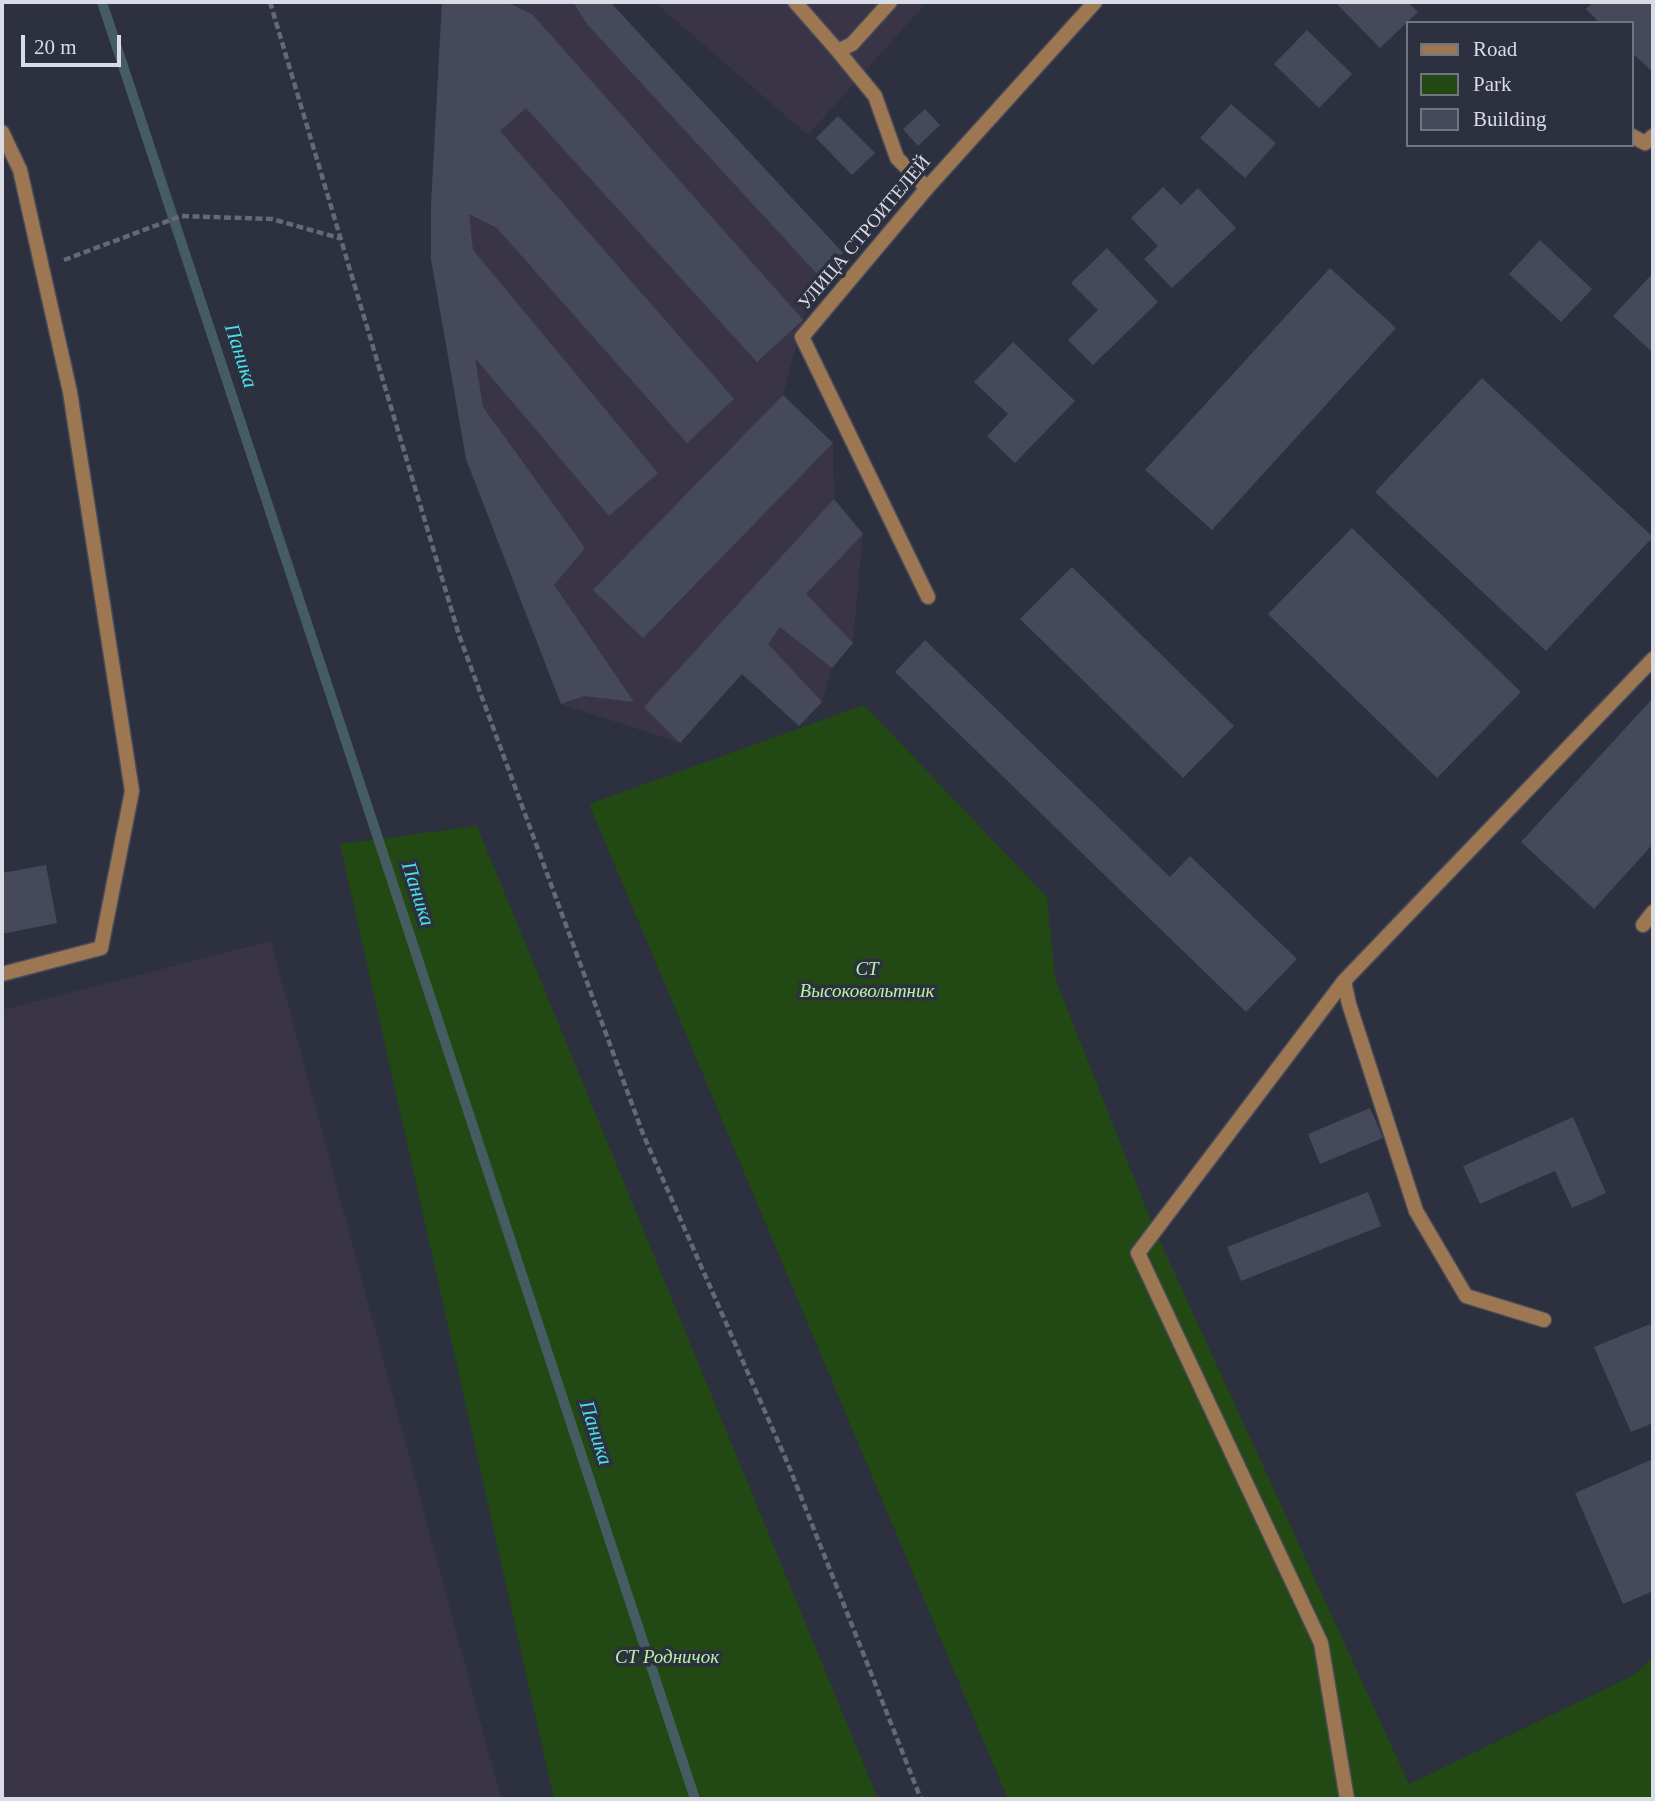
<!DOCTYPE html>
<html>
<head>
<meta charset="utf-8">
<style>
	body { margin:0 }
	#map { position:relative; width:1655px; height:1801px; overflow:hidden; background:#2c303f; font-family:"Times New Roman",serif }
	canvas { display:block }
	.frame { position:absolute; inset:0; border:4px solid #d9dbe5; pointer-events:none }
	.legend { position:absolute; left:1406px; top:21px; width:228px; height:126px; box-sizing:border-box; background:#2c303f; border:2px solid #717481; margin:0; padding:9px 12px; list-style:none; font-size:21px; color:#d9dbe5 }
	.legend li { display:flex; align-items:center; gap:14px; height:35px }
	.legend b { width:35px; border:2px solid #717481 }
	.scale { position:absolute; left:21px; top:35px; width:100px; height:32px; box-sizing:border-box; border:4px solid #d9dbe5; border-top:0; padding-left:9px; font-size:21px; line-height:24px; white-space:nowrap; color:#d9dbe5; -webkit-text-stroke:5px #2c303f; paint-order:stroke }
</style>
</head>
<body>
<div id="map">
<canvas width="1655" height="1801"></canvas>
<div class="frame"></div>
<ul class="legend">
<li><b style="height:9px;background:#9c7752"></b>Road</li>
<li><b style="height:19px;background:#224913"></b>Park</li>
<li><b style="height:19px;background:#46495a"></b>Building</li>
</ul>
<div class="scale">20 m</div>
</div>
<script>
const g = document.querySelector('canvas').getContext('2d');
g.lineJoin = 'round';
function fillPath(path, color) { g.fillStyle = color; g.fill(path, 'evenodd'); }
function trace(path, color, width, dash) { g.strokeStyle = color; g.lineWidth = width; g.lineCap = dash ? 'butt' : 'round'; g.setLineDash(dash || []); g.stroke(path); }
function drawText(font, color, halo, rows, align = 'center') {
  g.font = font + ' "Times New Roman",serif'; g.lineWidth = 7; g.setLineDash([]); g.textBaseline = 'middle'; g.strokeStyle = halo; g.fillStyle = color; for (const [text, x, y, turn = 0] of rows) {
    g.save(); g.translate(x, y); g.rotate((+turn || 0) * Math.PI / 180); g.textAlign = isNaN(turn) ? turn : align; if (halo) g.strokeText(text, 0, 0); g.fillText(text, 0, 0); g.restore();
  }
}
fillPath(new Path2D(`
	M442 2H610L843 253 819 276 803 320 783 395 833 443 834 499 863 534 853 643 832 668 822 702 799 726 742 674 680 743 561 704 466 459 431 259V205Z
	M654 2H927L808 135Z
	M271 941 501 1799H2V1010Z`), '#3a3546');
fillPath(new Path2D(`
	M864 705 1047 897 1055 978 1153 1226 1409 1784 1632 1676 1653 1657V1799H1008L589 804Z
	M477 826 878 1799H554L340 844Z`), '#224913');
trace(new Path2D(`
	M102 2 695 1799`), '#455d62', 10);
fillPath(new Path2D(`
	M442 2H510L509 3 533 15 803 320 757 362 526 108 500 131 734 399 687 443 497 228 469 214 473 250 658 473 609 516 475 358 483 407 585 548 554 585 634 702 584 696 561 704 466 459 431 259V205Z
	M573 2H610L843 253 819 276 587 24Z
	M1335 2H1408L1418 12 1380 48Z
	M1593 2H1653V72L1632 53V23H1600L1586 9Z
	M1307 30 1352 74 1319 108 1274 64Z
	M1231 104 1276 143 1245 178 1200 138Z
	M925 109 940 125 918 146 903 129Z
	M838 116 875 153 852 175 816 138Z
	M1163 187 1181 205 1198 188 1236 228 1172 288 1144 259 1158 246 1131 218Z
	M1540 240 1592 289 1561 322 1509 274Z
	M1107 248 1158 302 1093 365 1068 340 1098 310 1071 283Z
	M1330 268 1396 328 1212 530 1145 470Z
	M1653 273V353L1613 316Z
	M1013 342 1075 401 1015 463 987 436 1008 414 974 382Z
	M1482 378 1653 537 1546 651 1375 492Z
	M783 395 833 443 643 638 593 590Z
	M834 499 863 534 806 594 853 643 832 668 780 627 768 644 822 702 799 726 742 674 680 743 644 707Z
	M1352 528 1521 692 1437 778 1268 614Z
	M1072 567 1234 726 1183 778 1020 619Z
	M925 640 1170 877 1190 856 1297 959 1246 1012 895 672Z
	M1653 698V844L1594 909 1521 842Z
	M46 865 57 923 2 934V873Z
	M1370 1108 1383 1138 1320 1164 1308 1134Z
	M1573 1117 1606 1193 1572 1208 1555 1171 1480 1204 1463 1166Z
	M1368 1192 1381 1226 1241 1281 1227 1247Z
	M1650 1324 1653 1332V1423L1631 1432 1594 1347Z
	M1653 1459V1591L1623 1604 1575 1493Z`), '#46495a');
const service = new Path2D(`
	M795 2 838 51 875 96 897 158 927 188
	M838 51 852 44 890 2
	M2 132 20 170 70 392 132 791 101 948 2 974
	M1632 136 1645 143 1653 136
	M1643 925 1653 912
	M1344 981 1138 1253 1321 1643 1347 1799
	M1544 1320 1466 1296 1416 1211 1349 1004 1344 981 1653 659`);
const minor = new Path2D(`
	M928 597 802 337 927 188 1095 2`);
trace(service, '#484b5a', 17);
trace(minor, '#484b5a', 17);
trace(new Path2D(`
	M270 2 459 635 643 1134 788 1464 921 1799
	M64 260 181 216 272 219 339 238`), '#656876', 4.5, [7, 3.5]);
trace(service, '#9c7752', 14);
trace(minor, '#9c7752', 14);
drawText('19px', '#d9dbe5', '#2c303f', [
	["УЛИЦА СТРОИТЕЛЕЙ",865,233,-50]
]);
drawText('italic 19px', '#b7f4a2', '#2c303f', [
	["СТ",867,970],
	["Высоковольтник",867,992],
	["СТ Родничок",667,1658]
]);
drawText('italic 21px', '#4be1ee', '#2c303f', [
	["Паника",240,356,72],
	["Паника",417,894,72],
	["Паника",595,1433,72]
]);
</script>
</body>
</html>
